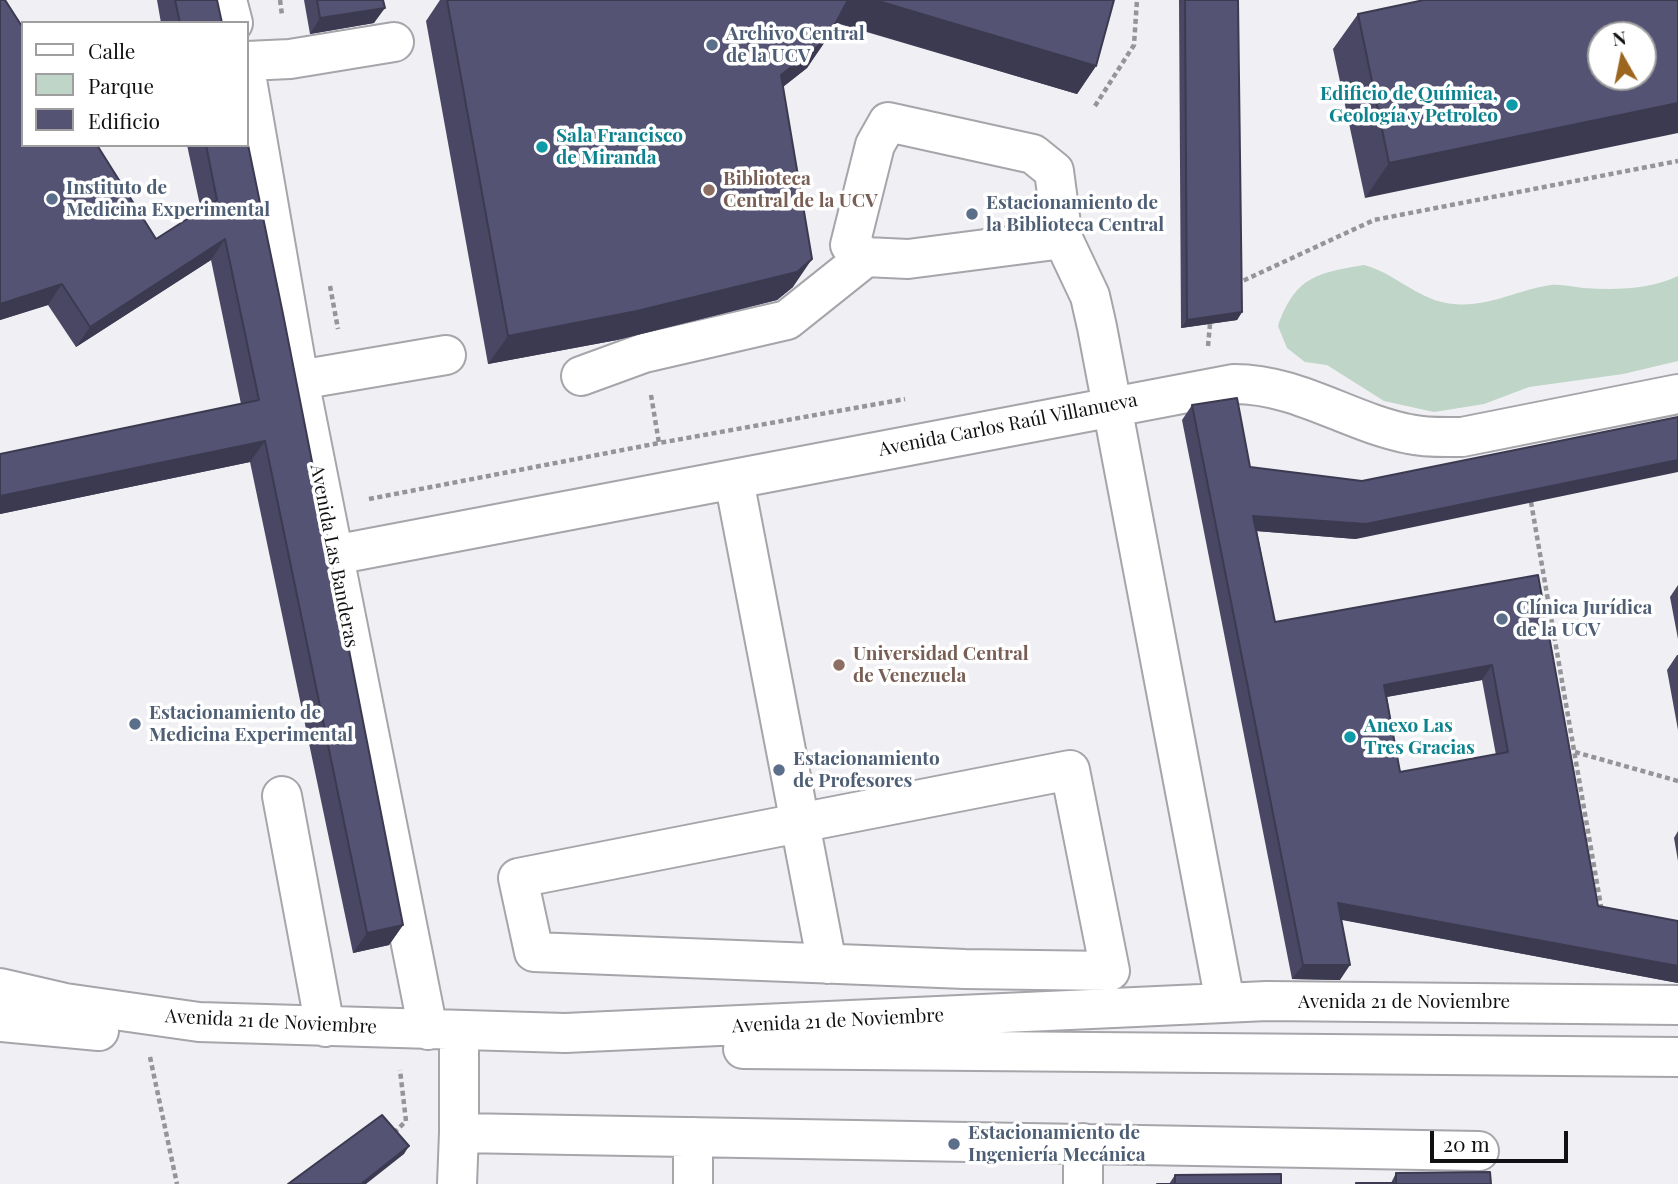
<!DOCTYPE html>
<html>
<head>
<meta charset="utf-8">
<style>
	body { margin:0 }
	#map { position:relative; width:1678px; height:1184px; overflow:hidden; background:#efeff4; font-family:"Playfair Display",serif }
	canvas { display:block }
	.legend { position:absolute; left:21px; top:21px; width:228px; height:126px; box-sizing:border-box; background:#fff; border:2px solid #a09fa0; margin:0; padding:9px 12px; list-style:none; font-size:21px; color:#111012 }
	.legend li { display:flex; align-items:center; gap:14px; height:35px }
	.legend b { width:35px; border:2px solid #a09fa0 }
	.north { position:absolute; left:1587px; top:21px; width:70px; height:70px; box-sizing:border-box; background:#fff; border:2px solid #a09fa0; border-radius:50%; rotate:351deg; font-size:19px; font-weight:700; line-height:28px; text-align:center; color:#111012 }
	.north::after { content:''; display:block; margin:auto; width:24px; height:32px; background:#9c661f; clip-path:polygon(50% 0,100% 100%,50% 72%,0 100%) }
	.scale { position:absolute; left:1430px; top:1131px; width:138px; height:32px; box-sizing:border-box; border:4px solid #111012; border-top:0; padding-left:9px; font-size:21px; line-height:24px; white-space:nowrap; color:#111012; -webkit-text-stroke:5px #fff; paint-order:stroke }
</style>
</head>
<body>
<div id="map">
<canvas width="1678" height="1184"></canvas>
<ul class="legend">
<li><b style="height:9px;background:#fff"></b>Calle</li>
<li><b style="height:19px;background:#bed5c7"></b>Parque</li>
<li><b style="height:19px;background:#555373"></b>Edificio</li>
</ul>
<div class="north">N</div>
<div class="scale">20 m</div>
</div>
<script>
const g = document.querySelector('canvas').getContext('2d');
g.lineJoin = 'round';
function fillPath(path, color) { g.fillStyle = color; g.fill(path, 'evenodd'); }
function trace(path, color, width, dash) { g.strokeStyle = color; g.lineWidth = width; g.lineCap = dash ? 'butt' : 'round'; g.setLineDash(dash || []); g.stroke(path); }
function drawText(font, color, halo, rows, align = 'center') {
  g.font = font + ' "Playfair Display",serif'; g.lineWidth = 7; g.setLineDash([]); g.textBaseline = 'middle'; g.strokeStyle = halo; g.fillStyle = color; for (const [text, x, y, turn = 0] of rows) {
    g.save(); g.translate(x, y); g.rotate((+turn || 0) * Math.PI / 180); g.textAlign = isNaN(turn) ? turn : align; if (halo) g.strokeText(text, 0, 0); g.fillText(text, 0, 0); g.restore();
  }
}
fillPath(new Path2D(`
	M1364 265C1394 273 1417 298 1446 303 1485 310 1515 290 1551 285 1562 284 1573 287 1583 288 1615 290 1649 290 1678 276V361L1623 374 1529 387 1484 404 1434 412 1384 401 1327 365 1305 362 1287 348 1278 326C1295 278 1315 273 1364 265Z`), '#bed5c7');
const minor = new Path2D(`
	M227 0 233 23
	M247 61 290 59 394 42
	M247 80 299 380 428 1030
	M1063 239 908 259 866 257 850 245 875 145 888 122 1033 154 1054 171 1063 239 1090 296 1097 327 1225 1002
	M581 376 644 353 787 320 866 257
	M299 380 446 355
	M734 480 827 964
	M334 555 1234 384C1298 384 1348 422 1409 434 1426 438 1444 437 1462 437L1678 394
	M1070 770 1110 971 965 969 534 952 518 878Z
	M282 796 325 1027
	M0 988 65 1003 199 1022 565 1033 1267 1001 1678 1005
	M0 1022 99 1031
	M459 1031V1133L1479 1151
	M743 1049 1678 1057
	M457 1184 459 1133
	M693 1184V1137
	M1083 1184V1143`);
trace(minor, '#a5a5aa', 42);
trace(new Path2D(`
	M280 0 282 15
	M1095 106 1134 45 1137 0
	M1236 284 1374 220 1678 161
	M330 286 338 329
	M1208 346 1210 324
	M651 395 659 443 905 399
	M369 499 659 443
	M1531 502 1602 912
	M1575 752 1678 781
	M150 1057 177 1184
	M394 1133 406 1121 400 1070`), '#959599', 4.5, [5, 3.5]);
trace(minor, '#fff', 38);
fillPath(new Path2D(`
	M0 0 156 239 201 210 187 145H247L403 925 389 945 353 953 250 462 0 514V454L241 404 211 260 76 347 48 305 0 320Z
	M157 0H217L222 23H161Z
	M304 0H383L374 23 310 34Z
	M440 0H1114L1096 66 1077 94 836 23 807 68 783 87 793 287 777 300 617 340 488 364 426 21Z
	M1179 0H1238L1242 312 1237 320 1181 328Z
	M1678 0 1365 198 1333 49 1358 14Z
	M1192 405 1250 467 1362 481 1356 539 1257 531 1275 622 1538 575 1598 906 1678 921V983L1342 920 1340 980 1292 979 1182 420ZM1482 680 1496 755 1400 772 1387 697Z
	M1678 585V639L1670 597Z
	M1677 655H1678V730L1667 670Z
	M1678 831V861L1674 838Z
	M1396 1173 1491 1184H1355L1356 1183H1391Z
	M1175 1175 1281 1184H1169Z`), '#494763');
fillPath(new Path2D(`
	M847 0H875L1096 66 1077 94 832 21Z
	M385 8 374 23 310 34 320 18Z
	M827 39 807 68 761 104 781 75Z
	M1678 103V133L1365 198 1389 163Z
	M225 239 211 260 76 347 90 327Z
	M812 259 793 287 777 300 617 340 488 364 508 336Z
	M62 284 48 305 0 320V304Z
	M1242 312 1237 320 1181 328 1187 320Z
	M265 441 250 462 0 514V496Z
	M1678 460V472L1356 539 1243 530 1253 516Z
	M1492 665 1482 680 1374 699 1384 685Z
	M1338 903 1678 966V983L1328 917Z
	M403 925 389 945 353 953 367 933Z
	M1303 965H1350L1340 980 1292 979Z
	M409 1146 404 1154 366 1184H361Z`), '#3c3a50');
const building = new Path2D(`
	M0 0H5L23 28V145H97L156 239 217 200 206 145H247V140L283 314 403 925 367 933 265 441 0 496V454L259 400 225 239 90 327 62 284 0 304Z
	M175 0H217L222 23H180Z
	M317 0H383L385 8 320 18Z
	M447 0H848L827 39 781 75 812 259 797 272 637 311 508 336Z
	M875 0H1114L1096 66Z
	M1185 0H1238L1242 312 1187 320Z
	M1424 0H1678V103L1389 163 1358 14ZM1601 35H1643V77H1601Z
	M1237 398 1250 467 1362 481 1678 417V460L1366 524 1253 516 1275 622 1538 575 1598 906 1678 921V966L1338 903 1350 965H1303L1192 405ZM1492 665 1508 752 1400 772 1384 685Z
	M382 1115 409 1146 361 1184H288Z
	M1490 1172 1491 1184H1356V1183H1396V1173Z
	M1281 1174V1184H1157H1175V1175Z`);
fillPath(building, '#555373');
trace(building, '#3c3a50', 2);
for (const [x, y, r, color] of [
	[712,45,7,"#5c6f8a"],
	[1512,105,7,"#0f9aa8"],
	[542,147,7,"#0f9aa8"],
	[709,190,7,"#8d6e63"],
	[52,199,7,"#5c6f8a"],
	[972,214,7,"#5c6f8a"],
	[1502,619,7,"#5c6f8a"],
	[839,665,7,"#8d6e63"],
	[135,724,7,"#5c6f8a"],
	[1350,737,7,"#0f9aa8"],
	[779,770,7,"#5c6f8a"],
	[954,1144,7,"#5c6f8a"]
]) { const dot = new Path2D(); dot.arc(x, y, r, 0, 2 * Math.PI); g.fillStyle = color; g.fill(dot); trace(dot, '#fff', 2.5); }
drawText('bold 19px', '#4e5e75', '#fff', [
	["Archivo Central",726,34],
	["de la UCV",726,56],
	["Instituto de",66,188],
	["Medicina Experimental",66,210],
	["Estacionamiento de",986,203],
	["la Biblioteca Central",986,225],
	["Clínica Jurídica",1516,608],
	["de la UCV",1516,630],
	["Estacionamiento de",149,713],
	["Medicina Experimental",149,735],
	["Estacionamiento",793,759],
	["de Profesores",793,781],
	["Estacionamiento de",968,1133],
	["Ingeniería Mecánica",968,1155]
], 'left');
drawText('bold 19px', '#0d838f', '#fff', [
	["Edificio de Química,",1498,94,"right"],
	["Geología y Petroleo",1498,116,"right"],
	["Sala Francisco",556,136],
	["de Miranda",556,158],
	["Anexo Las",1364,726],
	["Tres Gracias",1364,748]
], 'left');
drawText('bold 19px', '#785e54', '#fff', [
	["Biblioteca",723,179],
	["Central de la UCV",723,201],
	["Universidad Central",853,654],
	["de Venezuela",853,676]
], 'left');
drawText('19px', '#111012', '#fff', [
	["Avenida Carlos Raúl Villanueva",1008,425,-11],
	["Avenida Las Banderas",334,556,79],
	["Avenida 21 de Noviembre",1404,1002],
	["Avenida 21 de Noviembre",838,1021,-3],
	["Avenida 21 de Noviembre",271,1022,3]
]);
</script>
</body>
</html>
